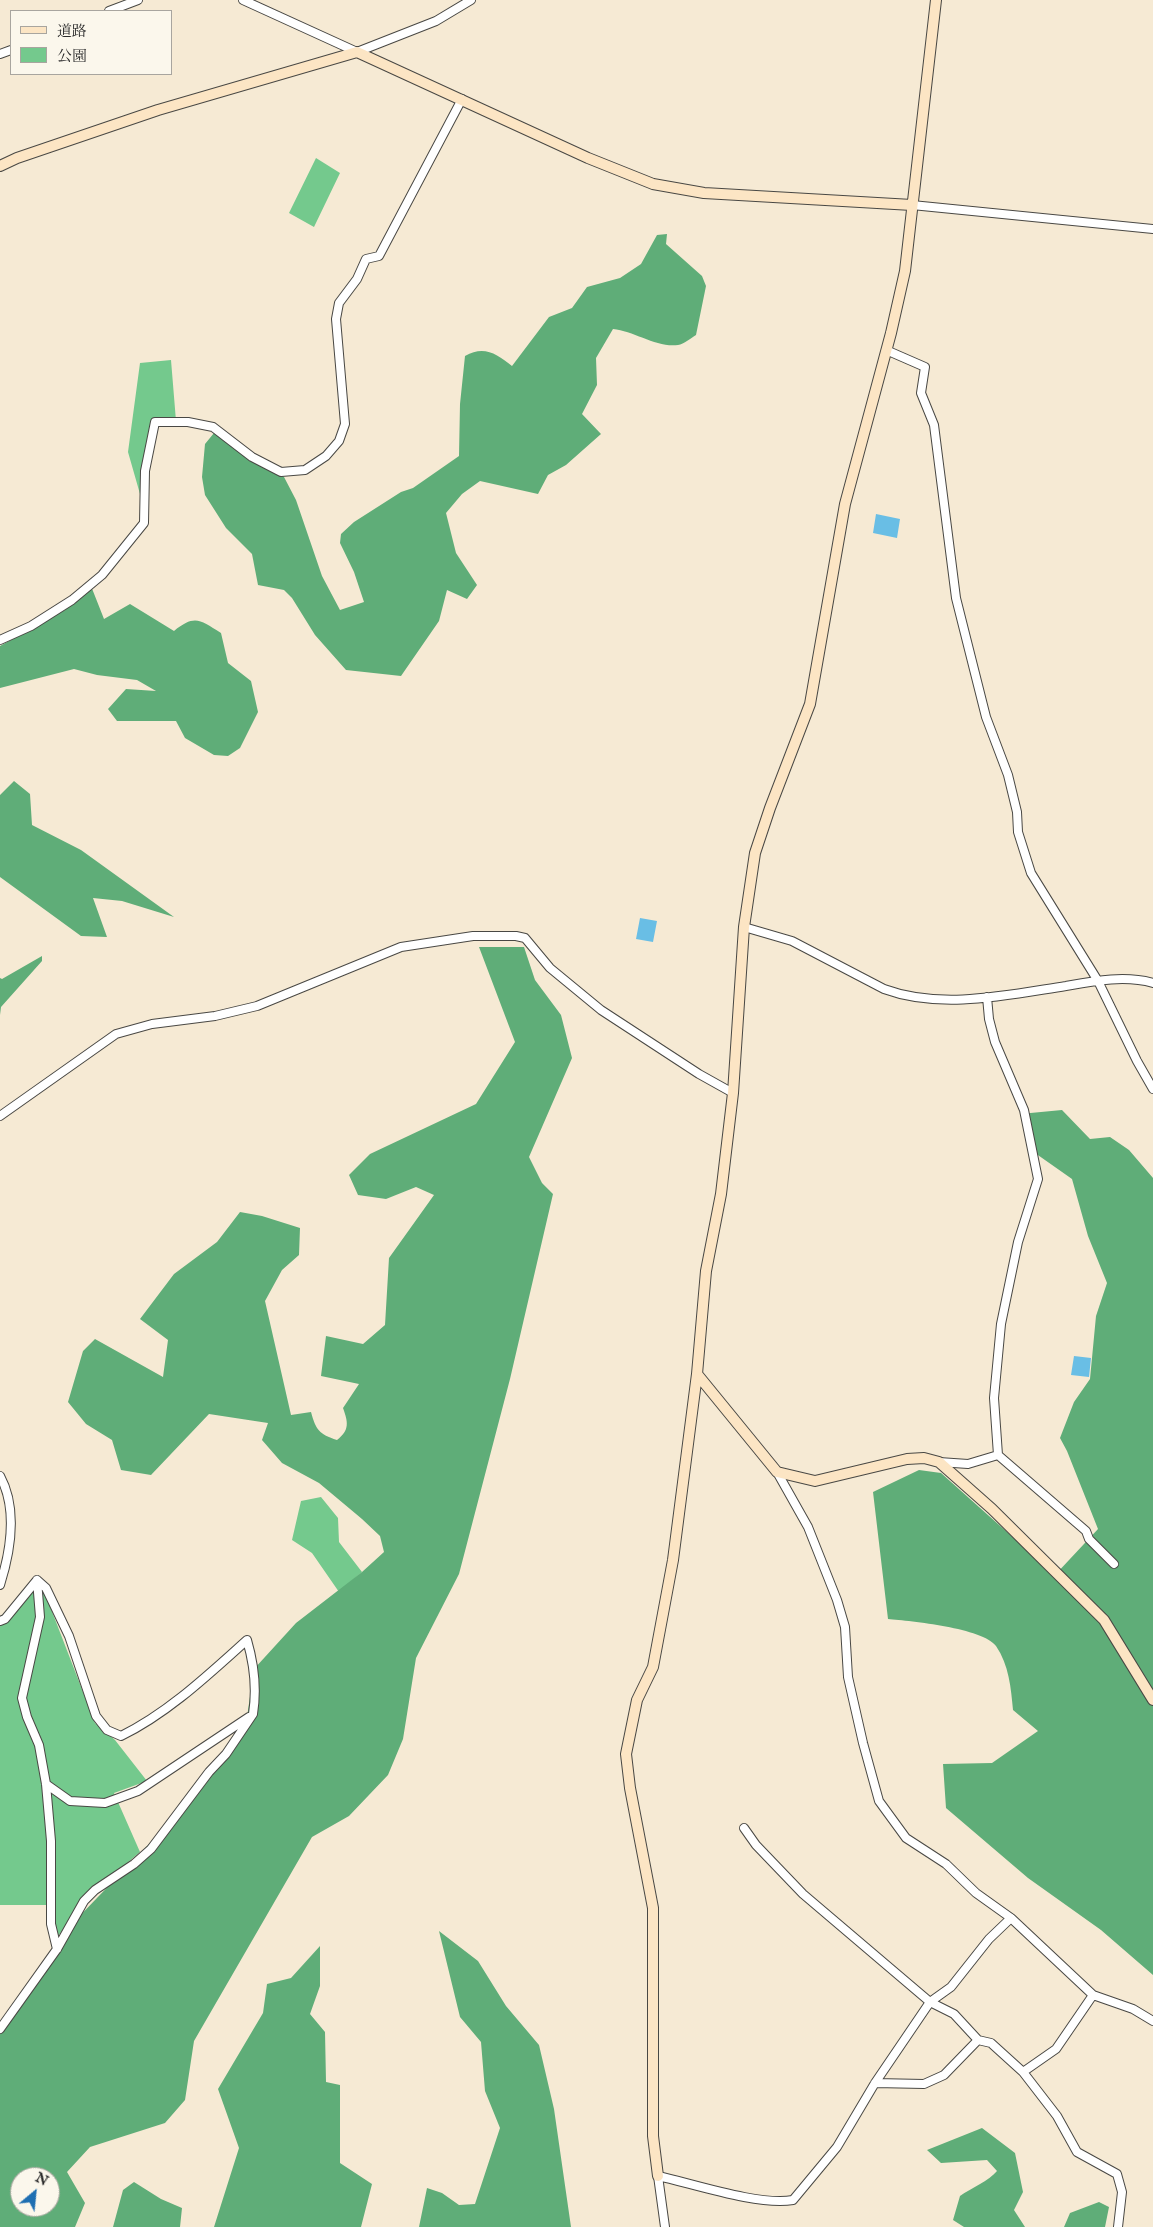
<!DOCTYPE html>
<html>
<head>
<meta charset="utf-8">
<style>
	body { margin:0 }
	#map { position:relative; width:1153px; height:2227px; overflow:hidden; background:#f6ead4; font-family:"IM FELL English","Noto Serif JP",serif }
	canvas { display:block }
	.legend { position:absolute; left:10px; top:10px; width:162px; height:65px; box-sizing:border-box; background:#fbf7ec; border:1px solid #a8a59f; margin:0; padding:6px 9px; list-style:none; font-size:15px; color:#2b2b2b }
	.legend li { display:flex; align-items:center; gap:10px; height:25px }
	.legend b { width:25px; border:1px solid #a8a59f }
	.north { position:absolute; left:10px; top:2167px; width:50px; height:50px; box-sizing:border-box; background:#fbf7ec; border:1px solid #a8a59f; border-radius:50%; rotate:28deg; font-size:14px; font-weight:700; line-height:20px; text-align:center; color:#2b2b2b }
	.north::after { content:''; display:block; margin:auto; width:18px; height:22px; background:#1f6fb2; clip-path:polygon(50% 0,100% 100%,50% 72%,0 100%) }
</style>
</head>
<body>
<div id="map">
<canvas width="1153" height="2227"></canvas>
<ul class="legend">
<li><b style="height:6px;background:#fce5c4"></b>道路</li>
<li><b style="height:14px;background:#74c98d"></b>公園</li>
</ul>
<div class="north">N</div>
</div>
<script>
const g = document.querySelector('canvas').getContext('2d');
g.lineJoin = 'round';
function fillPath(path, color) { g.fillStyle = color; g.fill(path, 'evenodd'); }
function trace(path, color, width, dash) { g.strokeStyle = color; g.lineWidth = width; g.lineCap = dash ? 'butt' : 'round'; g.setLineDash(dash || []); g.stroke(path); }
fillPath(new Path2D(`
	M316 158 340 173 314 227 289 213Z
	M171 360 176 421 155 423 144 508 128 452 140 363Z
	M321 1497 338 1518 339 1542 362 1572 339 1592 312 1553 292 1540 301 1501Z
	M37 1580 41 1583 95 1723 115 1740 147 1781 114 1793 140 1852 90 1895 55 1940 53 1905H0V1626Z`), '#74c98d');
fillPath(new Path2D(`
	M667 234 666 244 702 276 706 286 696 335C691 338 684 344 678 345 657 348 634 331 613 329L596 358 597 385 582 414 601 434 566 465 548 475 538 494 480 481 462 494 446 513 456 553 477 585 467 599 447 590 439 621 401 676 346 670 315 635 292 598 284 590 258 585 252 554 226 528 205 495 202 477 205 444 214 433 284 477 296 500 322 576 340 610 364 602 354 572 340 543 341 534 354 522 401 492 413 488 459 456 460 404 465 356C484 345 497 354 512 366L549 317 572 308 587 287 620 278 641 264 657 235Z
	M91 586 104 619 130 604 174 631C195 614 200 620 221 633L228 663 251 681 258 712 240 748 228 756 214 755 185 738 176 721H117L108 709 126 689 156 691 137 680 97 675 74 669 0 688V646L65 610Z
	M14 781 30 794 32 825 81 850 174 917 122 901 93 898 107 937 81 936 0 877V795Z
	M479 947H524L535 980 561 1015 572 1058 529 1157 542 1183 553 1194 510 1379 459 1574 416 1658 403 1739 388 1775 349 1816 312 1837 194 2041 185 2100 165 2123 90 2147 67 2172 85 2203 75 2227H0V2032L70 1926 175 1817 246 1724 254 1669 296 1623 362 1572 384 1552 380 1536 362 1519 319 1483 282 1463 262 1440 268 1423 209 1414 151 1475 121 1470 112 1440 86 1424 68 1402 83 1351 95 1339 163 1377 168 1340 140 1319 174 1274 217 1242 240 1212 262 1216 300 1228 299 1255 282 1270 265 1301 291 1415 311 1412C316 1430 319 1434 337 1440 350 1430 348 1422 343 1408L359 1384 321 1376 326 1336 363 1344 385 1325 389 1258 434 1195 416 1187 386 1199 358 1195 349 1175 370 1154 476 1104 515 1042ZM20 2177H50V2207H20Z
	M42 956V961L1 1007 0 1015V978L2 979Z
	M1062 1110 1090 1139 1110 1137 1129 1150 1153 1178V1975L1101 1930 1028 1878 946 1808 943 1764 992 1763 1038 1731 1013 1710C1011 1688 1009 1665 996 1646 983 1628 911 1621 888 1619L873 1492 919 1470 941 1473 1055 1575 1098 1529 1067 1451 1060 1438 1074 1402 1090 1379 1096 1316 1107 1283 1088 1236 1072 1179 1035 1153 1020 1114Z
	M439 1931 478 1961 506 2006 539 2045 554 2109 571 2227H419L427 2188 442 2193 459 2205 475 2204 500 2128 485 2091 481 2042 460 2017Z
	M320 1946V1986L310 2014 325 2032 326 2082 340 2085V2163L372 2184 361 2227H214L239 2148 218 2089 263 2013 267 1984 291 1978Z
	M982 2128 1015 2153 1023 2192 1014 2210 1025 2227H964L953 2220 960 2196C971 2188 989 2181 997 2171L987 2160 941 2163 927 2150Z
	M134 2182 161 2199 182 2208 180 2227H113L123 2190Z
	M1099 2202 1109 2207 1105 2227H1064L1070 2213Z`), '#5fad78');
fillPath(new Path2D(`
	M876 514 900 519 897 538 873 533Z
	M640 918 657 921 653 942 636 939Z
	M1074 1356 1091 1358 1089 1377 1071 1375Z`), '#69bee5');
const street = new Path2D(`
	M243 0 357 52 436 21 471 0
	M109 11 138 0
	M0 54 11 50
	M912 205 1153 229
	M886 350 925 367 921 393 934 425 956 598 986 717 1008 775 1017 812 1018 832 1031 873 1098 981 1137 1061 1153 1089
	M0 640 31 626 72 600 102 575 144 523 145 471 155 422H188L213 427 252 457 281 472 305 470 326 456 339 441 345 424 336 319 339 303 357 279 366 259 379 256 462 99
	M744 927 792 941 884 989C941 1010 1007 995 1066 986 1094 981 1125 975 1153 983
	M987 997 989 1019 995 1042 1024 1110 1038 1179 1018 1242 1001 1324 994 1398 998 1455 1086 1531 1089 1539 1114 1564
	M0 1116 116 1034 152 1024 215 1016 257 1006 401 947 473 936H516L525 938 550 968 601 1010 699 1074 733 1093
	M939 1462 968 1464 998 1455
	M777 1472 808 1527 837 1600 845 1627 848 1677 863 1743 879 1801 906 1838 946 1864 976 1893 1011 1918 1093 1995 1133 2009 1153 2021
	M0 1476C18 1509 11 1550 0 1585
	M37 1580 40 1617 22 1698 27 1717 39 1745 46 1784 51 1841V1924L57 1949
	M0 1621 5 1619 37 1580
	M46 1784 70 1801 105 1803 138 1791 249 1717
	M744 1828 756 1845 803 1894 930 2002 954 2014 978 2040 991 2043 1023 2072 1057 2116 1077 2152 1117 2174 1122 2192 1118 2227
	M0 2029 57 1949 84 1901 95 1890 134 1864 151 1849 209 1772 226 1754 253 1714C257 1689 254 1664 247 1640 208 1675 168 1713 121 1736L107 1730 96 1716 69 1636 46 1588 37 1580
	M1023 2072 1056 2049 1093 1995
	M875 2083 924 2084 944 2075 978 2040
	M665 2227 658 2176C694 2184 759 2206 793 2200L837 2147 875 2083 930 2002 951 1987 989 1939 1011 1918`);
const secondary = new Path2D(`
	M0 166 17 158 158 110 357 52 588 158 653 184 704 193 912 205
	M697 1374 777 1472 815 1481 907 1459 924 1458 939 1462 992 1509 1104 1620 1153 1700
	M658 2176 653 2136V1908L630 1788 626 1754 637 1700 653 1667 673 1560 697 1374 706 1271 721 1194 733 1093 744 927 755 853 770 808 810 704 845 504 891 333 905 271 936 0`);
trace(street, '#494844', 10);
trace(secondary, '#494844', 12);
trace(street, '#fff', 8);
trace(secondary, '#fce5c4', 10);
</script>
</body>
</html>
